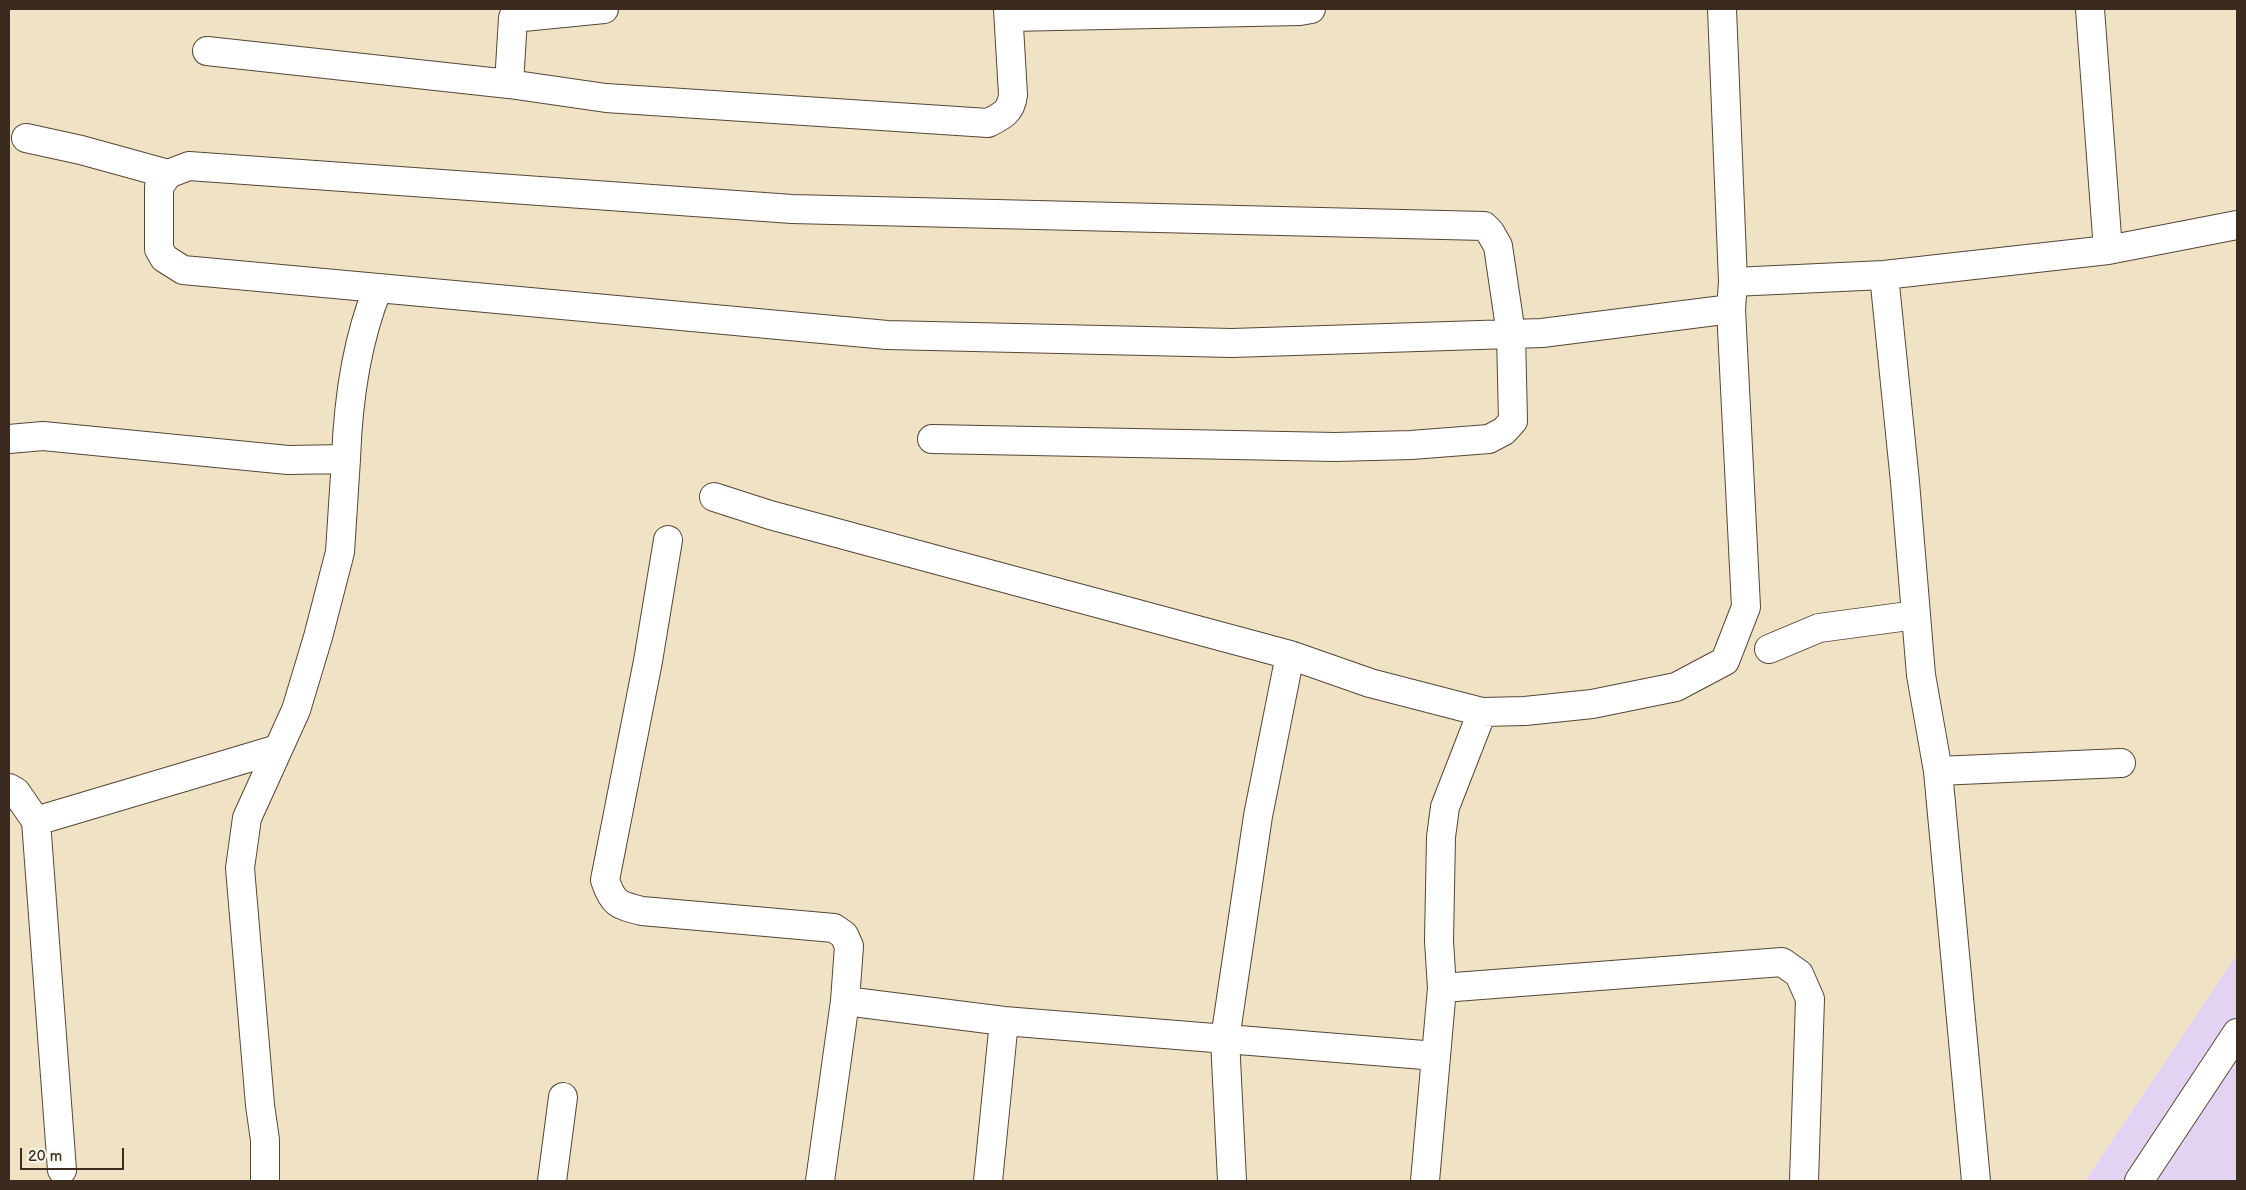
<!DOCTYPE html>
<html>
<head>
<meta charset="utf-8">
<style>
	body { margin:0 }
	#map { position:relative; width:2246px; height:1190px; overflow:hidden; background:#f0e2c5; font-family:"Balsamiq Sans",sans-serif }
	canvas { display:block }
	.frame { position:absolute; inset:0; border:10px solid #3b2a1e; pointer-events:none }
	.scale { position:absolute; left:20px; top:1148px; width:104px; height:22px; box-sizing:border-box; border:2px solid #3b2a1e; border-top:0; padding-left:6px; font-size:15px; line-height:18px; white-space:nowrap; color:#3b2a1e; -webkit-text-stroke:4px #fbf7ec; paint-order:stroke }
</style>
</head>
<body>
<div id="map">
<canvas width="2246" height="1190"></canvas>
<div class="frame"></div>
<div class="scale">20 m</div>
</div>
<script>
const g = document.querySelector('canvas').getContext('2d');
g.lineJoin = 'round';
function fillPath(path, color) { g.fillStyle = color; g.fill(path, 'evenodd'); }
function trace(path, color, width, dash) { g.strokeStyle = color; g.lineWidth = width; g.lineCap = dash ? 'butt' : 'round'; g.setLineDash(dash || []); g.stroke(path); }
fillPath(new Path2D(`
	M2237 954V1181H2085Z`), '#e3d3f2');
const street = new Path2D(`
	M1722 9 1733 282
	M2090 9 2108 250
	M1009 17 1300 11 1311 9
	M513 18 604 9
	M207 51 509 84 606 98 988 123C1002 116 1011 112 1013 95L1008 9
	M509 84 513 18 517 9
	M26 138 81 150 168 174
	M1884 275 1905 482 1921 675 1938 771 1976 1181
	M378 288 183 270 164 258 159 249V187L168 174 189 166 792 209 1484 226 1490 232 1498 246 1511 334 1513 421 1504 431 1489 439 1411 445 1335 447 932 439
	M9 439 43 436 288 460 346 459C348 402 356 342 378 288L887 335 1232 343 1542 333 1731 309 1733 282 1884 275 2108 250 2237 225
	M714 497 770 515 1290 655 1370 683 1482 712 1525 711 1592 704 1676 687 1725 661 1746 607 1731 309
	M668 540 648 661 605 880C613 904 618 905 642 911L834 928 844 935 849 946 845 1001 820 1181
	M1769 649 1819 628 1916 615
	M1938 771 2121 763
	M9 788 16 792 36 821 62 1170
	M36 821 278 749
	M1442 988 1782 962 1799 974 1810 999 1804 1181
	M845 1001 1004 1021 1436 1056
	M265 1181V1140L260 1105 240 868 247 818 296 710 318 637 340 552 346 459
	M552 1181 563 1097
	M988 1181 1004 1021
	M1232 1181 1225 1039 1258 816 1290 655
	M1425 1181 1442 988 1439 941 1441 837 1445 807 1482 712
	M2139 1181 2237 1033`);
trace(street, '#564637', 30);
trace(street, '#fff', 28);
</script>
</body>
</html>
